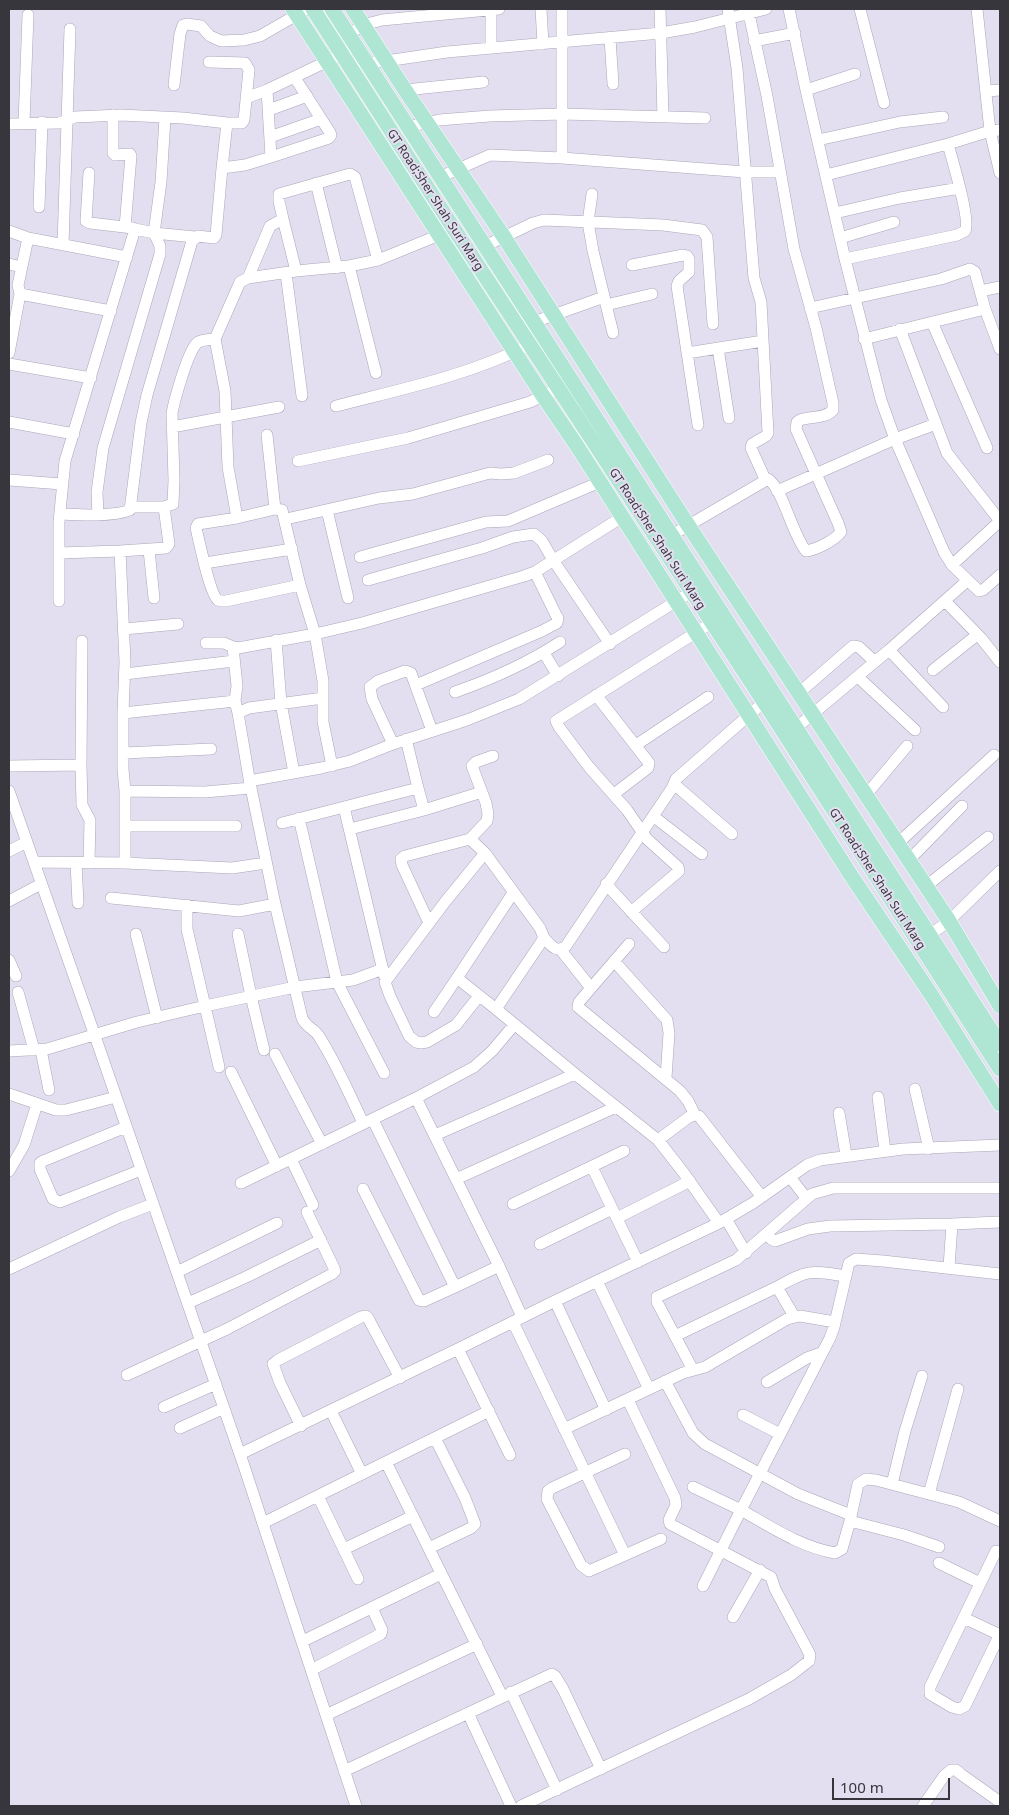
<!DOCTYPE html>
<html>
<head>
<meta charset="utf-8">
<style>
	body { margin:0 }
	#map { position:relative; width:1009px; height:1815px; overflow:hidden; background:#e3def0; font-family:"Noto Sans",sans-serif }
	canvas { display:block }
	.frame { position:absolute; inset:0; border:10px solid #38363d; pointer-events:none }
	.scale { position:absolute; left:832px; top:1778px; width:118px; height:22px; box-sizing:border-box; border:2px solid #38363d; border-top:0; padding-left:6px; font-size:15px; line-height:18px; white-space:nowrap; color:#38363d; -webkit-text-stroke:4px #e3def0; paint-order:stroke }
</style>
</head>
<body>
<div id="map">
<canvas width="1009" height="1815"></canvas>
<div class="frame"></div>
<div class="scale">100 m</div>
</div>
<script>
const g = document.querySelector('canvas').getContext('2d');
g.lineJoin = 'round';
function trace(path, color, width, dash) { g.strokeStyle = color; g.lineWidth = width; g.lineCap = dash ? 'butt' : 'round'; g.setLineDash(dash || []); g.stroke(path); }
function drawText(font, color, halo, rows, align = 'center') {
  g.font = font + ' "Noto Sans",sans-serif'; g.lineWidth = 4; g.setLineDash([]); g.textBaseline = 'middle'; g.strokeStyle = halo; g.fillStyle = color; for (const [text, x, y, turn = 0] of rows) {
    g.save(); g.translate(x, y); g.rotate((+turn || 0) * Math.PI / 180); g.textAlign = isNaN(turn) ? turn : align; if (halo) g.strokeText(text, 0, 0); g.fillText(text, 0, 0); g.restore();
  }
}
const minor = new Path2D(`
	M541 9 543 44
	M660 9 663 117
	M728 9 737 68 754 278 761 302 768 433 766 436 752 444 751 448 765 479
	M789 9 806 90 845 259 881 400 895 439 944 552 952 565 979 591 983 590 1000 575
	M860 9 884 103
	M977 9 990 131 1000 173
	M348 34 367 24 382 20 499 9
	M610 38 613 84
	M754 41 795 33
	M491 48V9
	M209 62 245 63 249 70 244 120 242 123H227L222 168 245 165 271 157
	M348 64 386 61 447 52 661 33 695 27 766 9
	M174 85 180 34 183 25 187 24 201 26 210 36 221 41 244 40 260 36 307 9
	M267 90 349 51
	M405 90 483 82
	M806 90 855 74
	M986 91 1000 90
	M246 98 267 90 271 157 329 138 331 135 329 131 295 78
	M269 110 307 96
	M113 115V153L115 155 130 154 131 156 125 227
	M24 123 28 15
	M9 124 59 123 75 117 121 115 183 118 227 123
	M407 127 439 120 490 116 563 114 705 118
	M270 137 321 119
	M818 140 900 122 943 117
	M562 158V9
	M89 173 86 221 90 223 133 228
	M826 175 948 144 990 131 1000 130
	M440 177 490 155 562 158 745 172H780
	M316 183 337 268
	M592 194 588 222 593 251 613 333
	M39 207 42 122
	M835 213 900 198 960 188
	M283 219 296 271
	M9 231 28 238 127 257
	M840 238 894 222
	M63 245 70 29
	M485 246 533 223 544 220 663 225 702 230 707 237 713 324
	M845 259 957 235 965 231C971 221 952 159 948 144
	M378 260 454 229
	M9 264 21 267
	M632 265 683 255 687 256 689 259V272L679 281 677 286 698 425
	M286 273 302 396
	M248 278 270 226 283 219 279 201V194L350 174 355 177 378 260 349 266
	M980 291 1000 287
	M20 294 111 311
	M606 305 652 294
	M810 308 941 279 970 269 975 272 985 309 1000 349
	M534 322 604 297
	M932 322 987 448
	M900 329 947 453 1000 521
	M864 339 985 309
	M718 348 729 418
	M9 353 20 294 18 285 28 238
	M687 353 763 341
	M9 364 91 378
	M336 406C402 389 470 375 531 344
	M9 422 74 434
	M172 427 279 407
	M267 435 275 509
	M298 461 408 438 530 402 559 388
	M9 480 62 484
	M777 491 895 439 936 424
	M131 507H164L173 504 174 480 172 413C175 398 187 355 196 344 200 339 209 340 215 339
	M164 507 169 544 166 548 120 551 59 553V522L65 461 135 229 154 233 195 237
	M327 510 348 598
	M60 514C79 515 113 517 130 510L141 423 147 395 192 241 198 236 214 238 216 235 222 168
	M98 515 97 492 103 448 160 254V246L154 233 161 182 165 118
	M237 518 228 467 225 391 215 339 240 282 248 278 296 271 349 266 376 373
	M286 519 379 498 413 494 490 473 501 474 514 473 548 460
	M665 539 768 479C783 489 792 534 806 551 816 550 835 540 841 532L838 523 796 429 797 422 800 420C811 416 825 419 833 410V403L816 328 794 249 767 96 749 14
	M149 550 154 598
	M120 551 125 662 123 713 235 701
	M360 557 486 522 508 521 600 482
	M205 563 292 549
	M952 565 1000 521
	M368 580 482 548 513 537 534 534 542 541 553 560 610 644
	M59 601V553
	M945 601 981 638 1000 662
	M124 629 178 624
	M276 640 281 703 294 773
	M82 641 81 765 82 805 90 820 89 863
	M206 643H224L233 647 238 648 315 634 300 585 282 510 275 509 237 518 198 524 196 528C199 540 210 595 218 600 220 601 224 601 226 601L300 585
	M233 647 237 686 235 701 238 713 249 778 275 904 302 1018C307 1029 315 1028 320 1038 337 1065 350 1095 363 1123
	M889 650 943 707
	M544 653 558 676
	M933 670 977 635
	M125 674 234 661
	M858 677 915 730
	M416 685 542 631 557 623 558 618 556 615 535 572
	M455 692C492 679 528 663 560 642
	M800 692 853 646 859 647 875 662
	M596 695 649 763 648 768 614 794
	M123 713V769L125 791 205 792 251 788
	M238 713 249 708 323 698
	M796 728 889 650 967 581
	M393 744 372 699 370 687 378 681 405 671 411 673 432 731
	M636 745 708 697
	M124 753 211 749
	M9 766 81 765
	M332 766 323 722V681L315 634 362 623 524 576 535 572 622 517
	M249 781 321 768 350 761 393 744 467 720 519 699 691 592
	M674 784 732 834
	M418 788 424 810
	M9 791 95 1036 244 1466 356 1806
	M125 791V863L232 868 266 863
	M866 795 907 746
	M344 807 384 975
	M653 816 702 854
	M299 818 337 982 384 1073
	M282 823 418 788 406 739
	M125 826H236
	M350 829 424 810 482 792
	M897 844 994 755
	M9 851 27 842
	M908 861 962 806
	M34 862 125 863
	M76 863 78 903
	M606 884 664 947
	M925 887 988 837
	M111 898 239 911 275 904
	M9 901 41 884
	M187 905V929L205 1006 295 987 353 980 383 969
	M631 912 679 871 678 867 647 839 627 810 589 767 559 727 556 721 711 623
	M429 923 402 865 401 859 405 856 470 839 487 821 488 814 486 803 472 766 476 762 493 756
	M136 934 157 1018
	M238 934 251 996 264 1050
	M544 938C550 944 556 954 566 946L672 788 676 779 764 702
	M924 939 949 921 1000 871
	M629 944 579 1002 578 1007 680 1091 688 1101 695 1115
	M560 949 591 988
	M9 960 16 976
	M614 961 667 1020 669 1033 666 1078
	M457 978 513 893
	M18 992 34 1050
	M479 996 456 1025 427 1042 421 1043 416 1042 409 1036 390 996 385 982 445 902 485 853
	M434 1012 457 978 496 1009
	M41 1050 49 1090
	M9 1051 47 1049 137 1022 205 1006 219 1067
	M275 1054 322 1144
	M231 1072 277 1166
	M575 1074 658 1140 683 1172 719 1223 753 1203 807 1165 820 1160 903 1149 1000 1145
	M915 1089 929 1149
	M9 1094 56 1110H66L116 1097
	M878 1097 885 1151
	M416 1098 474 1067 492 1051 514 1025
	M839 1113 846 1155
	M373 1120 455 1287 499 1266
	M126 1127 43 1161 40 1163V1169L53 1199 60 1202 141 1170
	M435 1135 575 1074 496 1009 544 938 540 928 485 853 470 839
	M658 1140 689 1117 695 1115 699 1116 762 1197
	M291 1159 313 1205
	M592 1167 638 1262
	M9 1171 24 1145 37 1104
	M790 1177 806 1198
	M456 1179 616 1107
	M241 1183 416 1098 499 1266 522 1317
	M363 1189 419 1300 424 1301 455 1287
	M513 1204 624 1151
	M617 1218 690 1181
	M726 1219 746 1253
	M767 1233 771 1239 775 1241 808 1229 830 1226 952 1224 1000 1222
	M540 1244 612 1209
	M949 1267 952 1224
	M9 1269 119 1217 153 1204
	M177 1272 277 1223
	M597 1281 649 1389
	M777 1287C808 1270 809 1270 845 1276
	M555 1301 606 1410
	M188 1303 244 1278 321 1240
	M513 1322 625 1555
	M675 1336 657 1302V1297L736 1260 812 1194 833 1188H1000
	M693 1370 675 1336 777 1287 794 1316
	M127 1375 227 1329 332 1274 335 1271 334 1268 307 1212
	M665 1381 693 1433 705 1444 798 1494 851 1515
	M767 1382 807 1358 821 1353
	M164 1407 216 1384
	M331 1411 362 1474
	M489 1411 386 1462 502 1696
	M743 1415 780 1434
	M301 1426 280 1383 273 1364 278 1360 361 1317 366 1316 368 1318 400 1378
	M180 1428 224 1408
	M564 1429 683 1373 705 1367 787 1319 800 1316 835 1322
	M240 1454 458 1349
	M625 1454 552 1488 548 1491 547 1499 581 1565 589 1571 661 1539
	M510 1455 458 1349 555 1301 719 1223
	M892 1484 905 1431 922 1376
	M693 1487 741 1510 703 1586
	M929 1494 958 1389
	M318 1496 358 1579
	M850 1521 842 1549 835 1553C801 1547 771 1527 741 1510L830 1338 834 1327 849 1263 856 1259 883 1261 1000 1274
	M263 1523 386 1462
	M939 1547 904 1535 850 1521 858 1484 866 1479 876 1480 959 1502 1000 1521
	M429 1548 471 1528 475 1524 465 1498 435 1438
	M344 1549 413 1516
	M996 1551 930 1687V1694L952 1707 959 1709 965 1706 1000 1634
	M939 1563 980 1583
	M733 1617 760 1570
	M964 1618 1000 1635
	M303 1641 441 1574
	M311 1670 381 1634 382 1630 372 1608
	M511 1692 557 1790
	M468 1713 511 1806
	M326 1715 477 1644
	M344 1771 552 1674 555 1676 563 1689 601 1769
	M521 1806 749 1699 791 1675 809 1661 810 1655 807 1649 775 1589 771 1577 670 1524 669 1520 676 1505 675 1498 628 1400
	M923 1806 944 1776 951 1770H956L962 1775 1000 1802`);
const major = new Path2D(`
	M293 9 543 396 577 446 852 877 930 993 1000 1104
	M313 9 454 229 764 702 1000 1069
	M332 9 1000 1044
	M353 9 405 90 504 237 688 525 949 921 1000 1006`);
trace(minor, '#aba6b8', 12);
trace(major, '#fff', 16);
trace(minor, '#fff', 11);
trace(major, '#aee6d3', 15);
drawText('12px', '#38363d', '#e3def0', [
	["GT Road;Sher Shah Suri Marg",435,200,57],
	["GT Road;Sher Shah Suri Marg",657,539,57],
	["GT Road;Sher Shah Suri Marg",877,879,57]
]);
</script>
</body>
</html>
